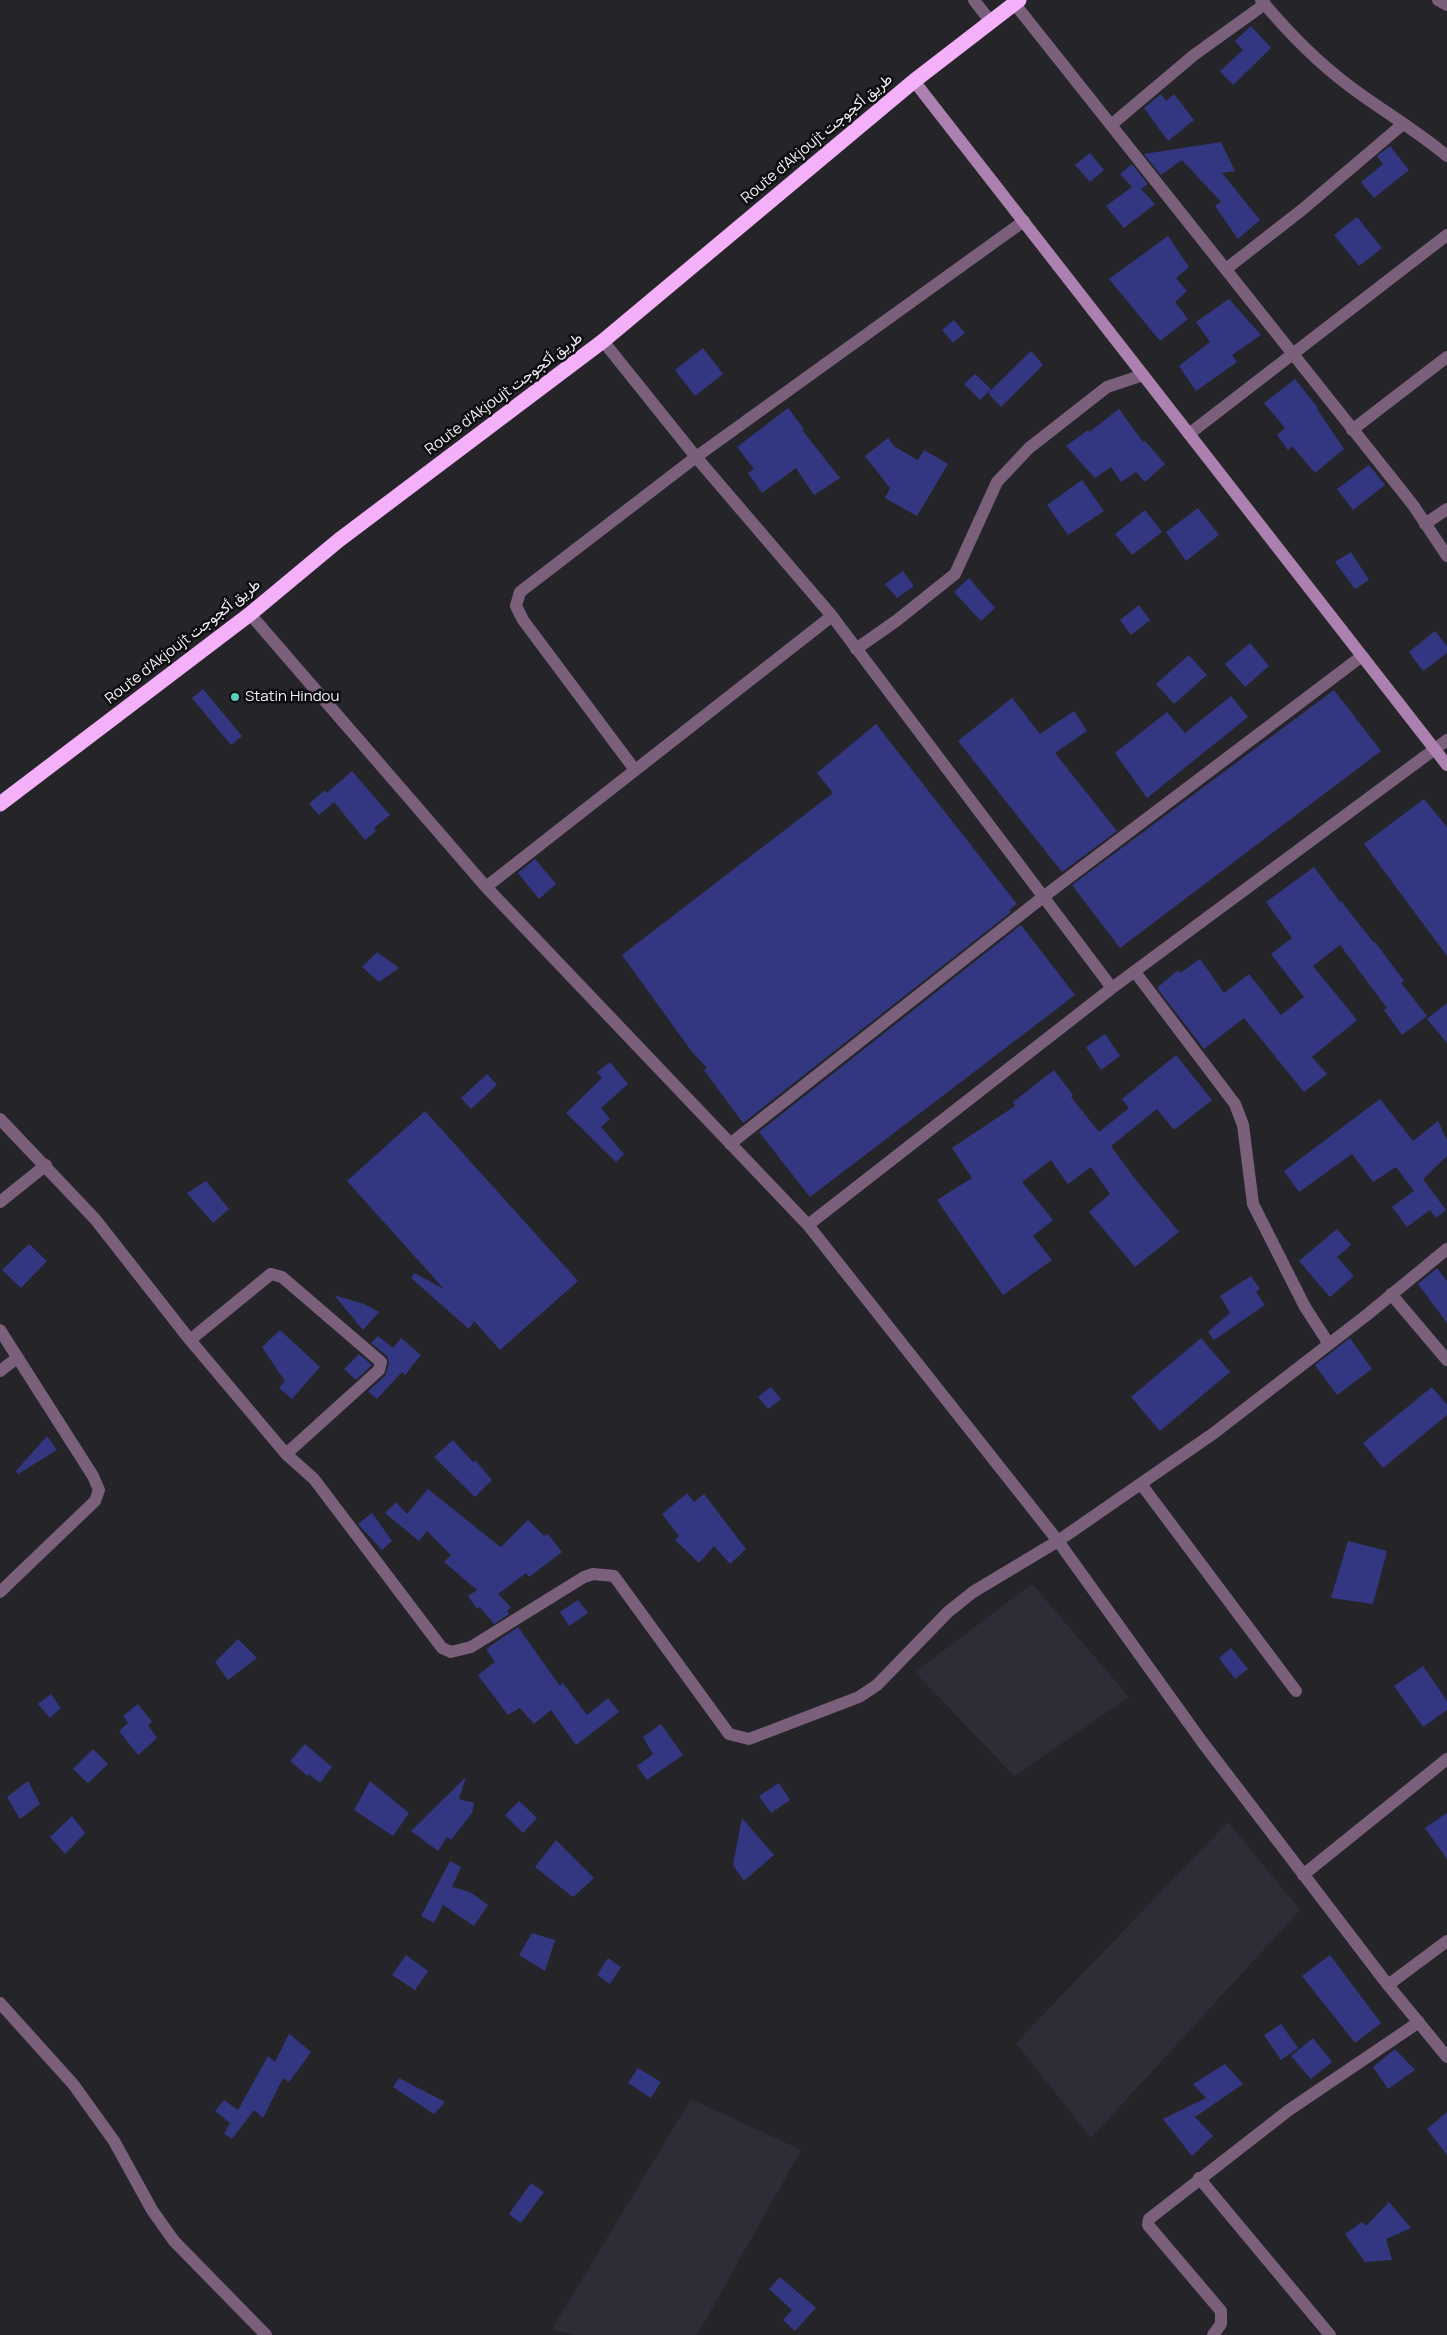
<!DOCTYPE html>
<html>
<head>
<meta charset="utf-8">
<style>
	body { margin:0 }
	canvas { display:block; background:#252429 }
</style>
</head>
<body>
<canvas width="1447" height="2335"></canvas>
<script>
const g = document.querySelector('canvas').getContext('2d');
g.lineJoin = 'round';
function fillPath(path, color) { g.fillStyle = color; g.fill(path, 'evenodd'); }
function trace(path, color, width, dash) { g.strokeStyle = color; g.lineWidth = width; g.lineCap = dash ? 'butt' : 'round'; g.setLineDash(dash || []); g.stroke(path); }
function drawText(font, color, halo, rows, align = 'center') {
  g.font = font + ' Manrope,Vazirmatn,sans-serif'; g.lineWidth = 5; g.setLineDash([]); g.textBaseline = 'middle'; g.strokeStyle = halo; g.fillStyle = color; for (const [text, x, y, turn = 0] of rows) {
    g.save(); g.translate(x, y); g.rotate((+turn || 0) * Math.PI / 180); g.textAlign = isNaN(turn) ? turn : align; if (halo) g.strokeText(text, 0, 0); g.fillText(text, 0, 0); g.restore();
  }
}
fillPath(new Path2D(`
	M1032 1584 1129 1697 1014 1776 915 1672Z
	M1228 1822 1300 1910 1091 2138 1016 2043Z
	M691 2099 801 2150 697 2335H575L552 2329Z`), '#2f2c37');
fillPath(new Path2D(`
	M1251 26 1271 48 1233 85 1220 71 1243 50 1235 41Z
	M1161 94 1166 101 1174 94 1194 120 1168 141 1144 108Z
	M1221 142 1235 171 1222 173 1260 220 1238 239 1215 206 1221 202 1182 160 1161 175 1144 154Z
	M1390 146 1409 170 1374 198 1361 182 1383 164 1377 156Z
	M1090 153 1104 170 1090 182 1075 165Z
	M1132 164 1148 184 1141 189 1155 204 1124 228 1106 206 1132 187 1120 174Z
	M1357 217 1382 248 1359 266 1334 235Z
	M1168 236 1189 267 1176 278 1187 291 1175 302 1188 319 1160 341 1109 279Z
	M1229 299 1261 335 1232 355 1237 362 1196 391 1179 366 1210 342 1196 322Z
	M954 320 965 333 953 343 942 330Z
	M703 348 723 374 695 396 675 370Z
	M1031 351 1043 365 1001 407 988 393Z
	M975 374 991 389 980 400 964 384Z
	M1295 379 1318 408 1317 409 1344 449 1315 473 1292 446 1288 450 1277 435 1285 428 1264 403Z
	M788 408 804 429 802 430 840 478 814 495 796 468 762 493 748 473 754 469 737 447Z
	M1119 409 1143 442 1145 441 1165 464 1145 482 1136 472 1121 482 1111 467 1095 478 1066 446 1088 430 1089 432Z
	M888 438 895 447 918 460 924 450 948 464 917 516 885 498 890 488 865 456Z
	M1369 465 1385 485 1353 510 1337 489Z
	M1082 480 1104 511 1068 535 1047 505Z
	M1198 508 1219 535 1186 561 1166 532Z
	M1145 510 1162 532 1132 555 1115 534Z
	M1351 552 1369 580 1355 589 1335 562Z
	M903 571 914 586 897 598 885 584Z
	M969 578 995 608 981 621 954 592Z
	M1139 605 1150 620 1131 635 1120 620Z
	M1435 631 1447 646V653L1423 671 1409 652Z
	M1250 643 1269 666 1245 687 1225 664Z
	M1189 655 1207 675 1174 704 1156 684Z
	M203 689 242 736 231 745 192 698Z
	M1334 690 1381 751 1120 948 1072 885Z
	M1231 696 1248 717 1147 798 1115 753 1167 712 1185 733Z
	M1012 698 1040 734 1074 711 1087 731 1055 753 1117 831 1062 872 958 741Z
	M876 724 1017 904 1009 910 1011 912 743 1123 704 1070 707 1068 692 1052 622 955 833 793 817 773Z
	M352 771 390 815 374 828 376 831 365 840 334 802 319 815 309 804 325 790 327 793Z
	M1424 799 1447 827V956L1364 844Z
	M535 859 556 884 539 899 518 873Z
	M1314 867 1340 902 1341 901 1374 943 1375 942 1404 981 1401 983 1427 1016 1402 1035 1384 1010 1387 1008 1340 945 1313 966 1357 1020 1312 1057 1327 1074 1304 1092 1244 1018 1204 1049 1157 988 1178 970 1180 973 1200 959 1224 993 1249 974 1281 1015 1304 997 1271 954 1292 938 1266 902Z
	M1021 925 1075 995 810 1197 759 1132Z
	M377 952 399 968 379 982 362 967Z
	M1447 1003V1043L1427 1019Z
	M1105 1034 1120 1056 1101 1070 1086 1047Z
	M1176 1055 1212 1100 1174 1130 1157 1109 1111 1146 1132 1175 1179 1232 1135 1267 1089 1212 1110 1194 1091 1167 1068 1184 1051 1160 1022 1182 1053 1220 1033 1236 1052 1260 1003 1295 937 1200 972 1178 952 1148 1015 1106 1013 1102 1054 1070 1073 1095 1071 1097 1099 1132 1129 1108 1122 1099Z
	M610 1062 628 1084 601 1108 610 1119 601 1127 624 1154 616 1162 566 1113 602 1078 597 1072Z
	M487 1074 497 1085 471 1109 461 1098Z
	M1380 1099 1413 1141 1438 1121 1447 1140V1156L1423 1179 1446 1210 1436 1218 1430 1210 1407 1227 1392 1207 1414 1191 1396 1167 1373 1182 1352 1154 1299 1192 1284 1171Z
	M425 1111 578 1281 500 1350 474 1321 469 1329 411 1278 414 1273 444 1289 347 1181Z
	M206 1181 229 1209 213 1223 187 1193Z
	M1337 1229 1351 1245 1337 1257 1354 1276 1330 1297 1299 1261Z
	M29 1244 47 1261 21 1288 2 1270Z
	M1437 1268 1447 1281V1323L1418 1284Z
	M1251 1276 1260 1289 1256 1292 1265 1305 1214 1340 1208 1332 1230 1313 1220 1296Z
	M334 1295 364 1304 379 1312 363 1330Z
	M280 1330 320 1367 292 1399 279 1388 285 1381 262 1347Z
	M378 1336 393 1348 401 1338 421 1355 405 1375 402 1372 377 1399 368 1391 385 1376 389 1363 387 1356 371 1343Z
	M1201 1338 1230 1372 1160 1431 1131 1397Z
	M1350 1338 1372 1369 1337 1395 1315 1365Z
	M359 1354 372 1365 356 1380 344 1369Z
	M771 1387 781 1399 768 1409 758 1397Z
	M1432 1387 1447 1405V1415L1383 1468 1363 1443Z
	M47 1436 57 1450 18 1474 16 1471Z
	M453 1440 473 1462 475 1460 492 1480 475 1497 434 1457Z
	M428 1489 499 1546 501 1547 528 1520 544 1536 548 1534 562 1552 529 1577 526 1573 498 1594 511 1607 507 1611 509 1614 494 1624 480 1607 477 1609 468 1596 477 1590 444 1562 451 1555 427 1531 419 1541 385 1513 396 1502 407 1514Z
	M687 1493 694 1502 704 1494 746 1549 730 1564 714 1546 699 1563 675 1540 679 1536 662 1514Z
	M372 1513 392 1541 382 1550 358 1524Z
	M1348 1541 1387 1551 1373 1604 1331 1598Z
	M578 1600 588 1613 569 1626 560 1612Z
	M518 1627 560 1686 563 1683 587 1715 608 1698 619 1712 576 1745 551 1710 534 1724 520 1708 508 1715 478 1675 495 1662 486 1649Z
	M238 1639 257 1658 228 1680 215 1662Z
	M1231 1648 1248 1669 1235 1679 1219 1658Z
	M1423 1666 1447 1701V1710L1423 1727 1394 1686Z
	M51 1694 61 1708 50 1718 38 1704Z
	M138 1704 152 1722 148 1725 157 1738 138 1755 119 1731 128 1723 123 1716Z
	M661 1724 683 1755 647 1780 637 1766 653 1754 643 1737Z
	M305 1744 332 1767 320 1783 309 1774 308 1776 290 1761Z
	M93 1749 108 1764 88 1783 73 1769Z
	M466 1777 459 1799 474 1803 472 1813 451 1840 447 1837 438 1851 411 1831Z
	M28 1781 40 1804 20 1819 7 1797Z
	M370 1781 409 1813 393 1836 354 1810Z
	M779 1783 790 1800 771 1813 759 1796Z
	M519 1801 537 1818 523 1833 505 1815Z
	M1447 1813V1859L1425 1828Z
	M72 1816 85 1833 65 1854 50 1837Z
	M742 1818 774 1855 744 1881 733 1865Z
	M556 1840 594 1878 573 1897 535 1867Z
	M450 1861 461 1867 452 1887 470 1892 488 1905 474 1926 443 1905 434 1923 421 1916Z
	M532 1933 555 1940 545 1971 519 1955Z
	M406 1955 428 1971 415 1990 392 1975Z
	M1330 1955 1381 2023 1355 2043 1302 1976Z
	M608 1958 621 1967 610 1984 597 1975Z
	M1281 2024 1298 2048 1281 2060 1264 2035Z
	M289 2034 311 2052 289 2082 283 2078 263 2118 254 2110 232 2139 224 2134 230 2123 215 2111 224 2100 238 2110 268 2056 275 2062Z
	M1313 2038 1332 2062 1311 2079 1291 2056Z
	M1395 2049 1415 2070 1388 2089 1373 2067Z
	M1225 2064 1243 2084 1195 2117 1213 2136 1192 2156 1163 2119 1206 2098 1193 2084Z
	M638 2068 661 2082 651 2098 628 2083Z
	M399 2078 445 2102 434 2114 393 2087Z
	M1447 2112V2155L1427 2129Z
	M531 2183 544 2192 521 2223 509 2214Z
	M1389 2202 1411 2228 1386 2239 1392 2260 1365 2262 1345 2234 1362 2222 1366 2226Z
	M780 2277 816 2308 795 2331 783 2320 792 2310 769 2289Z`), '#333781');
trace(new Path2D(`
	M974 0 990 21
	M1261 0C1287 31 1316 61 1348 85 1381 110 1416 130 1447 156
	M1438 0 1447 5
	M1014 3 1413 505 1447 556
	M1111 125 1194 55 1265 4
	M1226 269 1303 209 1403 124
	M603 341 696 457 832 616 1112 988
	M1352 430 1447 357
	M1189 434 1447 235
	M1425 524 1447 509
	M250 614 486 887 808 1225 1058 1541 1203 1743 1388 1985 1447 2057
	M856 649 896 621 955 574 997 482 1029 448 1107 387 1143 375
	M635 770 523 620 516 606 520 592 696 457 1024 221
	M486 887 832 616
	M1135 972 1235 1104 1243 1125 1253 1204 1305 1307 1329 1344
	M0 1119 95 1219 190 1340 286 1454 314 1479 442 1648 451 1652 471 1647 584 1577 593 1574 614 1576 729 1734 749 1739 859 1697 877 1685 948 1612 973 1592 1058 1541 1214 1433 1368 1314 1447 1249
	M730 1144 1043 897 1362 656
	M0 1202 46 1165
	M808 1225 1112 988 1447 740
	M1391 1294 1447 1360
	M0 1330 93 1476 99 1490 95 1501 0 1592
	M190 1340 271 1274 282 1277 381 1362 379 1370 286 1454
	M0 1371 17 1358
	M1141 1484 1296 1691
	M1303 1875 1447 1759
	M1388 1985 1447 1941
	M0 2003 73 2084 114 2141 152 2210 174 2241 266 2335
	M1199 2178 1330 2335
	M1213 2335 1221 2324V2311L1148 2225 1149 2219 1289 2110 1419 2022`), '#7b607c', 12);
trace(new Path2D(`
	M914 81 1447 765`), '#ac80af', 12);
trace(new Path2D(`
	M0 804 250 614 339 540 603 341 914 81 1019 0`), '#f4b0f9', 15);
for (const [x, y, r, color] of [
	[235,697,5,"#5cceba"]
]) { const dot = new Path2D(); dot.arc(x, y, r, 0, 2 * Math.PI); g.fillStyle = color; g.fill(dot); trace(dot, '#0e0d10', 2); }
drawText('15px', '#f3f2f6', '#0e0d10', [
	["Route d'Akjoujt طريق أكجوجت",817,139,-40],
	["Route d'Akjoujt طريق أكجوجت",504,394,-37],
	["Route d'Akjoujt طريق أكجوجت",183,642,-38]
]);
drawText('15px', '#f3f2f6', '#0e0d10', [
	["Statin Hindou",245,697]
], 'left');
</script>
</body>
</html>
